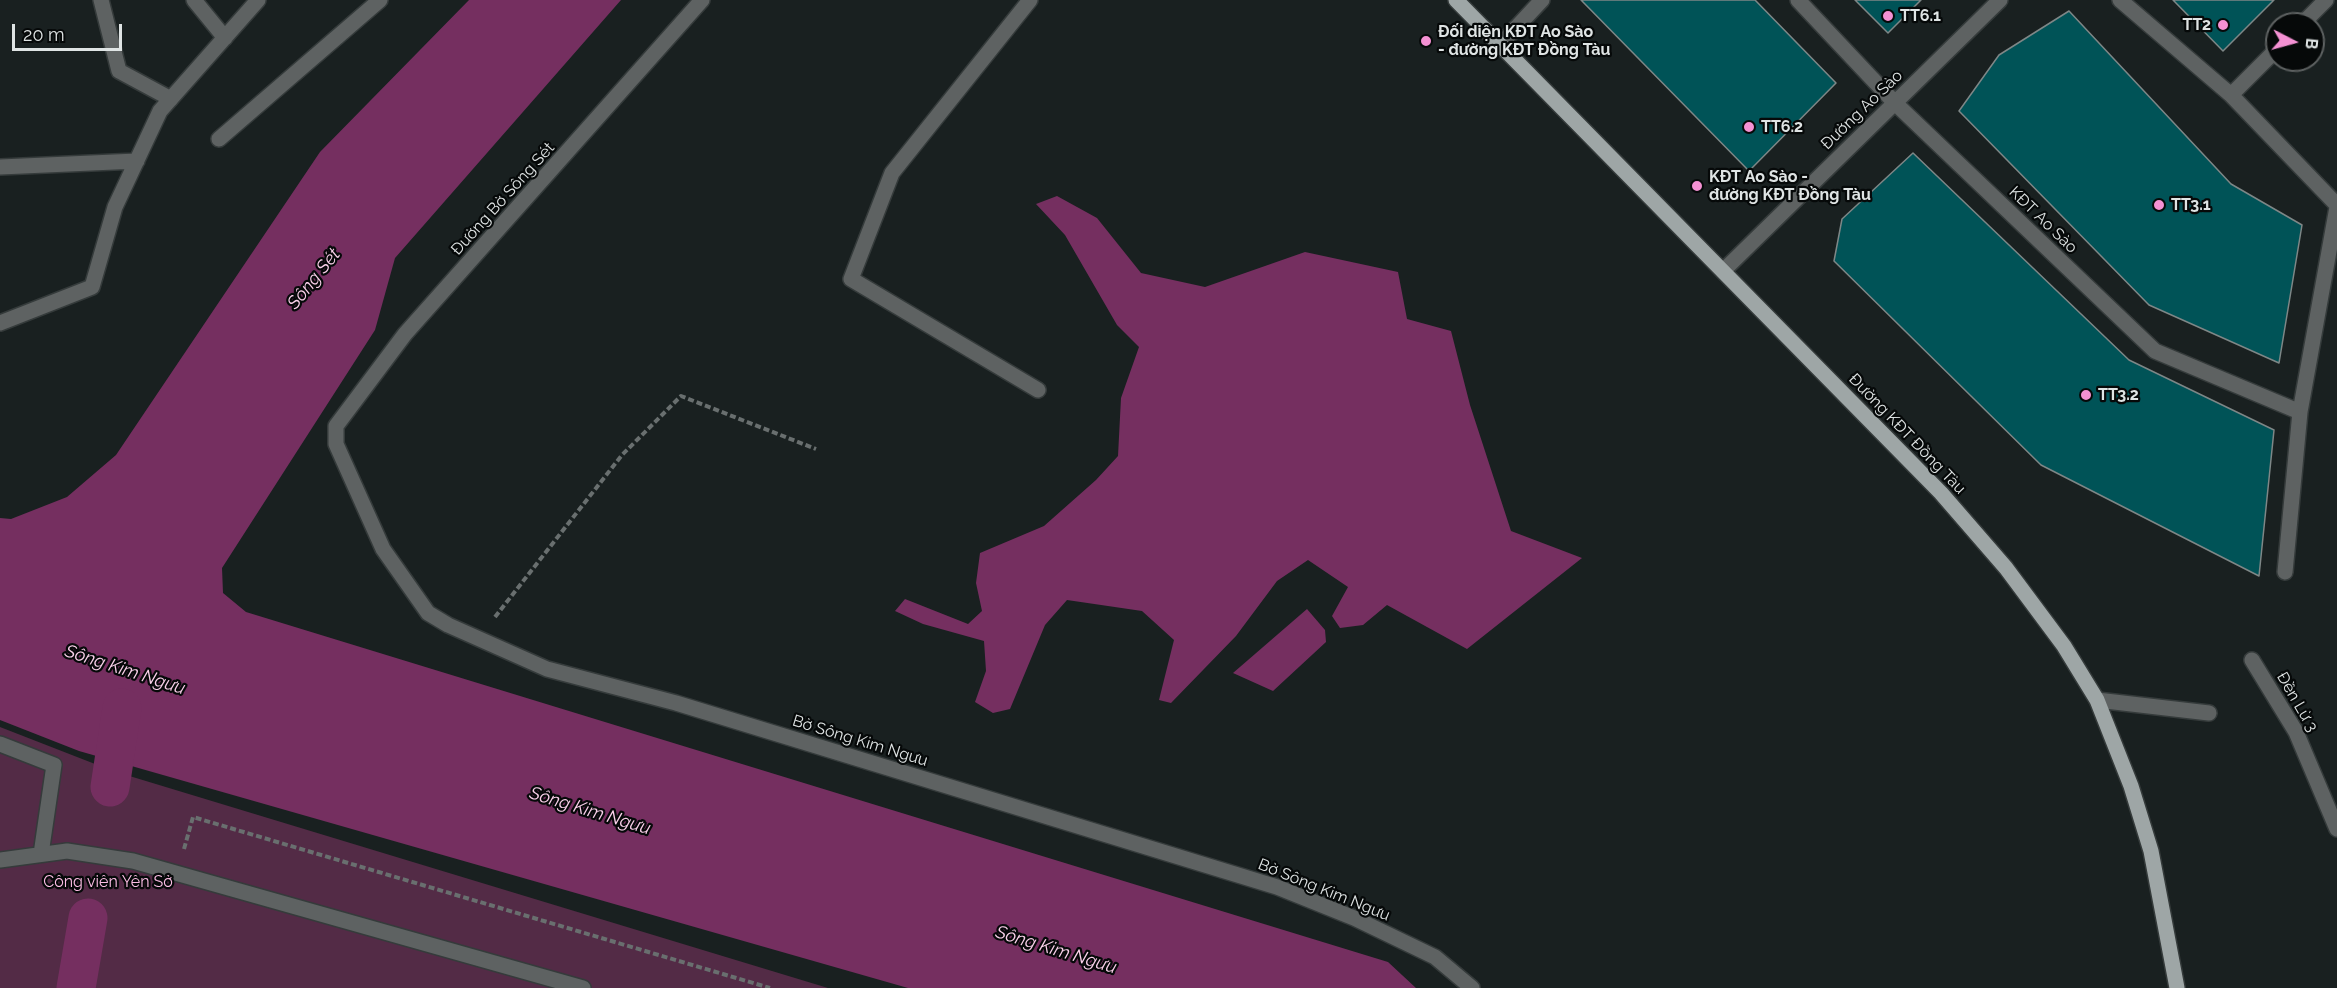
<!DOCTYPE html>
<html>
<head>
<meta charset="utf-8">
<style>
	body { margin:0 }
	#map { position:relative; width:2337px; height:988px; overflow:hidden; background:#192020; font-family:Raleway,sans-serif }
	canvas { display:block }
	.north { position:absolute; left:2265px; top:12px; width:60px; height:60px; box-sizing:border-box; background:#060909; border:2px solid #5d6161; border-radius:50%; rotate:96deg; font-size:16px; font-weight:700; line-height:24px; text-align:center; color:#dfe4e4 }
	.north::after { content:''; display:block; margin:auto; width:21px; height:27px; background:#f491d3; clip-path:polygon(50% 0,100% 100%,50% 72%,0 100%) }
	.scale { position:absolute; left:12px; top:24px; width:110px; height:27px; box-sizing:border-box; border:3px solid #dfe4e4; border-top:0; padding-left:8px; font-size:18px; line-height:21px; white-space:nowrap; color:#dfe4e4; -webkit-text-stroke:4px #060909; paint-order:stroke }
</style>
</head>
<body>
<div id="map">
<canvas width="2337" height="988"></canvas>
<div class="north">B</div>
<div class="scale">20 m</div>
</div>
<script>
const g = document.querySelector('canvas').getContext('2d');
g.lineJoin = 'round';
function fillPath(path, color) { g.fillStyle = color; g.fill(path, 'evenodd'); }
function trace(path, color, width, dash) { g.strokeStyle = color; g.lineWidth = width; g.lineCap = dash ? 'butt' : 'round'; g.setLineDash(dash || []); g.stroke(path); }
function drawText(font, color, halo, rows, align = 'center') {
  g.font = font + ' Raleway,sans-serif'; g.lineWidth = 4.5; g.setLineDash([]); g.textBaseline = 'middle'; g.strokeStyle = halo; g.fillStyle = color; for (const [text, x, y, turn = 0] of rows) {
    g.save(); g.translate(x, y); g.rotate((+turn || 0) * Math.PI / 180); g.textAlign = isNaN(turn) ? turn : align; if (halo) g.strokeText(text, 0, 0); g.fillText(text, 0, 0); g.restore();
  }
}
fillPath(new Path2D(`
	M0 727 113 771 828 988H0Z`), '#532b46');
fillPath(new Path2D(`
	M469 0H621L395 258 375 330 222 568 223 593 246 612 1388 962 1416 988H908L79 751 0 720V518L11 519 67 497 116 455 320 152Z
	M1057 196 1097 218 1141 273 1205 287 1305 252 1398 272 1407 319 1451 331 1470 405 1511 531 1582 558 1467 649 1387 605 1363 625 1340 628 1332 616 1348 587 1308 560 1277 581 1236 636 1171 703 1159 700 1174 640 1142 611 1067 600 1045 625 1010 709 993 713 975 702 986 671 984 641 923 624 895 611 905 599 968 624 982 611 976 583 980 553 1044 526 1096 480 1118 456 1121 398 1139 347 1117 325 1065 235 1036 204Z
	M1307 609 1325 630 1326 642 1273 691 1233 673Z`), '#752f60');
trace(new Path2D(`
	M110 787 122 708
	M76 988 88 918`), '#752f60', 39);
const building = new Path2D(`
	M1581 0H1755L1836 83 1749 171Z
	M1855 0H1921L1888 33Z
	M2173 0H2274L2223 51Z
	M2069 11 2231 184 2302 225 2279 363 2149 305 1959 111 1999 55Z
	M1913 153 2129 360 2274 430 2259 576 2041 465 1834 261 1842 219Z`);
fillPath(building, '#005357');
trace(building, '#7e8787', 1.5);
const minor = new Path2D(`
	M101 0 119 71 171 99
	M194 0 225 38
	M702 0 405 334 336 426V444L383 549 428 613 448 625 547 669 676 703 1277 887 1354 918 1435 957 1472 988
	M1030 0 892 173 851 279 1038 390
	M1798 0 1895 103 2155 351 2300 412
	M2120 0 2231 95 2337 205
	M2302 24 2326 0
	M1500 45 1542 0
	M2231 95 2277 49
	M219 139 380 0
	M0 167 137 161
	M1723 271 2000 0
	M0 323 92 287 115 207 160 111 258 0
	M2285 572 2300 412 2337 207
	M2252 660 2296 732 2337 829
	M2097 700 2209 713
	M0 744 54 765 41 854
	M0 860 67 851 133 861 583 988`);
const major = new Path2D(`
	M1456 0 1941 493 2006 568 2064 646 2097 700 2131 786 2151 851 2177 988`);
trace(minor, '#353b3b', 18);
trace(major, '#353b3b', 18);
trace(new Path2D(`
	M495 617 622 455 681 396 816 449
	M184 849 193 817 770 988`), '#696f6f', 4, [6, 3]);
trace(minor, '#5e6262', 15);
trace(major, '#9ea6a6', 15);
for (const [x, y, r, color] of [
	[1888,16,6,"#f491d3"],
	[2223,25,6,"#f491d3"],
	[1426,41,6,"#f491d3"],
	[1749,127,6,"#f491d3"],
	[1697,186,6,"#f491d3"],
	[2159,205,6,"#f491d3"],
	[2086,395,6,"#f491d3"]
]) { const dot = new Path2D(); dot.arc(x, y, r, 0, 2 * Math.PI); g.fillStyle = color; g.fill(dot); trace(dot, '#060909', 2); }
drawText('bold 16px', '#dfe4e4', '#060909', [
	["TT6.1",1900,16],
	["TT2",2211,25,"right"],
	["Đối diện KĐT Ao Sào",1438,32],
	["- đường KĐT Đồng Tàu",1438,50],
	["TT6.2",1761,127],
	["KĐT Ao Sào -",1709,177],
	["đường KĐT Đồng Tàu",1709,195],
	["TT3.1",2171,205],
	["TT3.2",2098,395]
], 'left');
drawText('16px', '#dfe4e4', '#060909', [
	["Đường Ao Sào",1862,110,-44],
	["Đường Bờ Sông Sét",503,199,-48],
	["KĐT Ao Sào",2043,220,44],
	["Đường KĐT Đồng Tàu",1907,434,46],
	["Đền Lừ 3",2297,702,60],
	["Bờ Sông Kim Ngưu",860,741,17],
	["Bờ Sông Kim Ngưu",1324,890,22]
]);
drawText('16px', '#fcbde5', '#060909', [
	["Công viên Yên Sở",108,882]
]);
drawText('italic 18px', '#fcd2ec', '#060909', [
	["Sông Sét",314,279,-51],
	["Sông Kim Ngưu",125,670,18],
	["Sông Kim Ngưu",590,811,17],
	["Sông Kim Ngưu",1056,950,17]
]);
</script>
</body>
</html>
